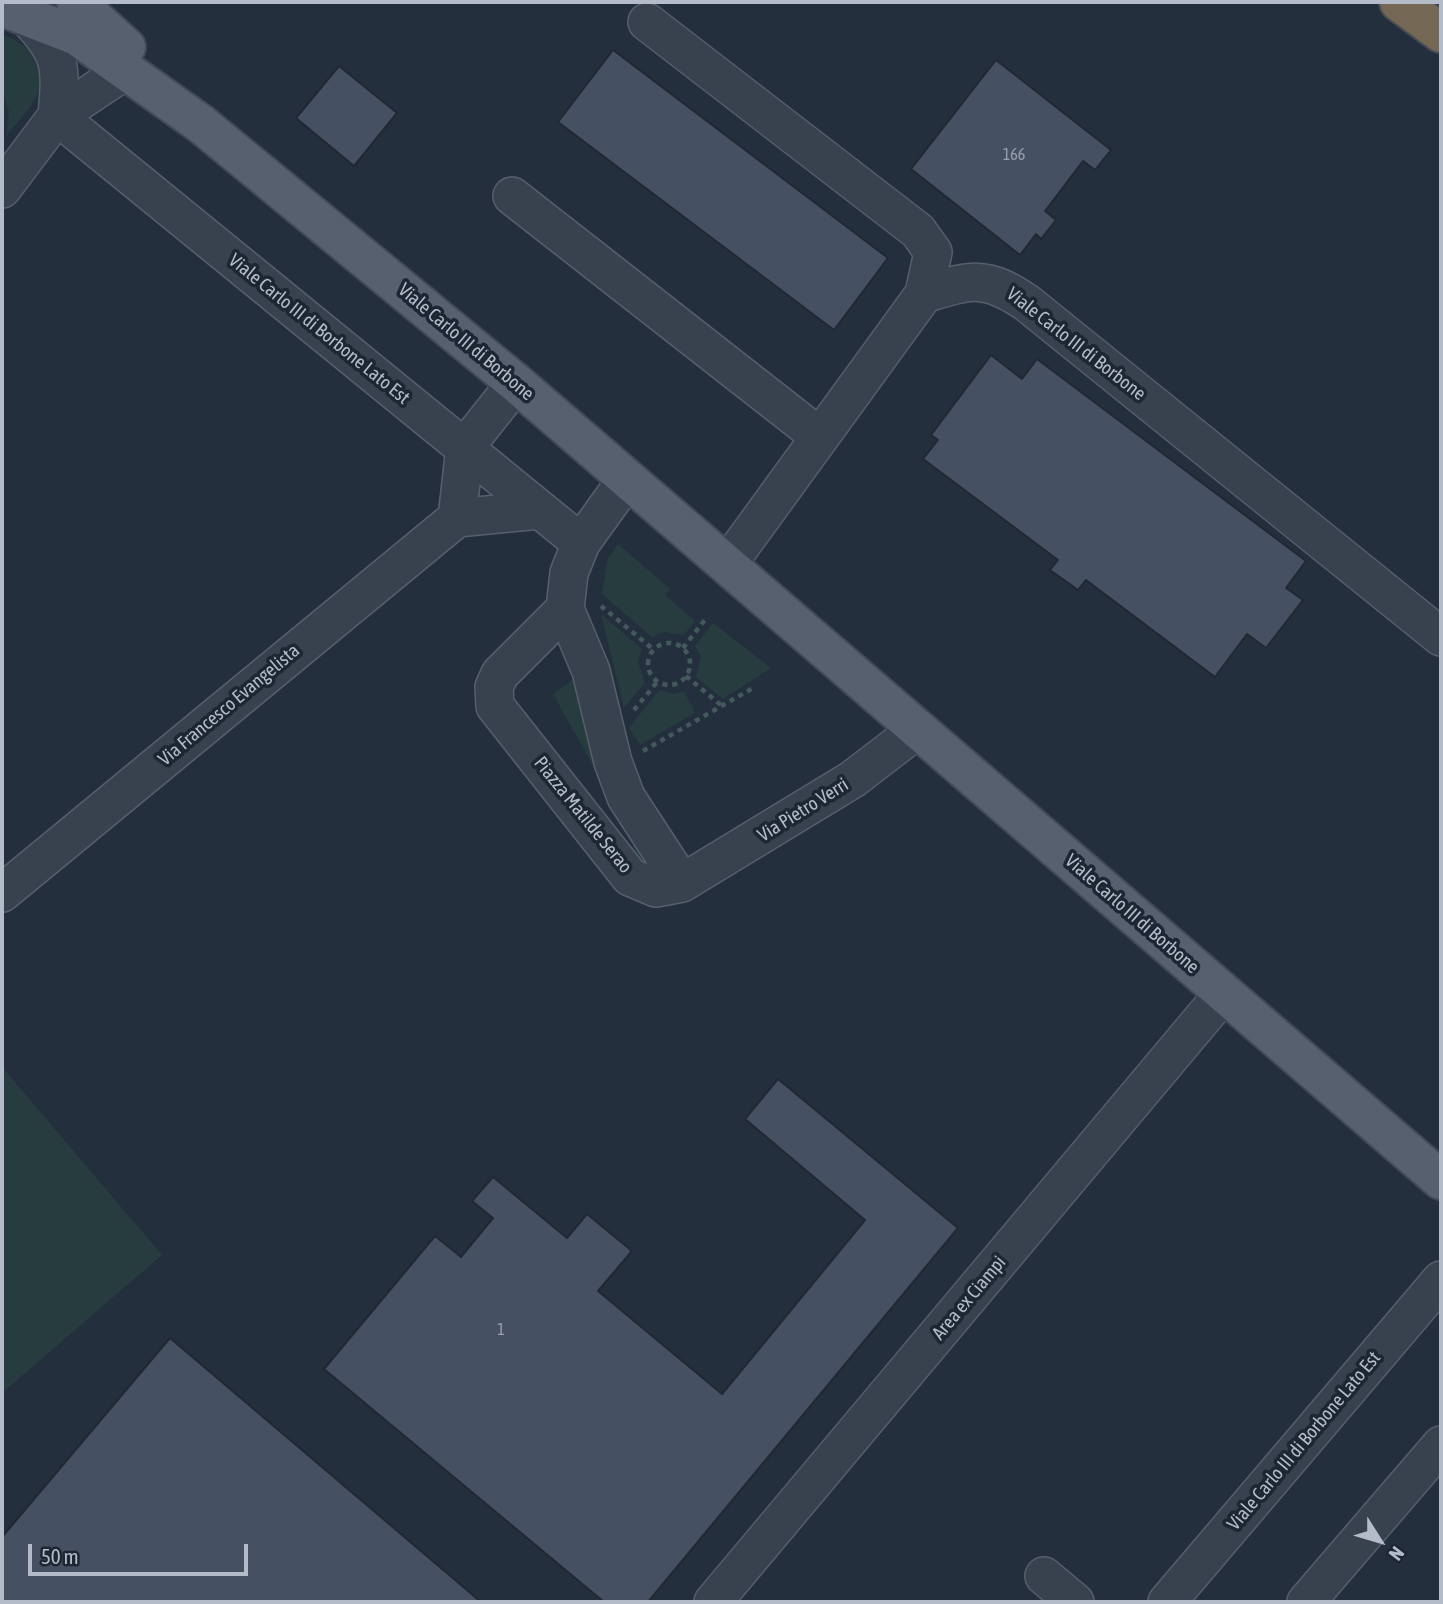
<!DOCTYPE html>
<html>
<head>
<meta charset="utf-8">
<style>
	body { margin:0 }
	#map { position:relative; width:1443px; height:1604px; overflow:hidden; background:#242f3e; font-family:"Asap Condensed",sans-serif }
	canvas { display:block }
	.frame { position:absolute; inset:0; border:4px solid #b4bcc9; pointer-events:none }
	.north { position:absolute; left:1345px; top:1506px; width:70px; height:70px; -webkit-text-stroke:5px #1d2633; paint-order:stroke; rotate:127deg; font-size:19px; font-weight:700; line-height:28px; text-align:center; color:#b4bcc9 }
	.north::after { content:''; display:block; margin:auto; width:24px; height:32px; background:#b4bcc9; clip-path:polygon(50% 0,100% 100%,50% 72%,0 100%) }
	.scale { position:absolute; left:28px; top:1544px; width:220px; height:32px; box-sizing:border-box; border:4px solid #b4bcc9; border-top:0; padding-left:9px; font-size:21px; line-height:24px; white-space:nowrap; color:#b4bcc9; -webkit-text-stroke:5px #1d2633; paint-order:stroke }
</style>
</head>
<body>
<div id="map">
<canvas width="1443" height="1604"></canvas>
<div class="frame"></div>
<div class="north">N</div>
<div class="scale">50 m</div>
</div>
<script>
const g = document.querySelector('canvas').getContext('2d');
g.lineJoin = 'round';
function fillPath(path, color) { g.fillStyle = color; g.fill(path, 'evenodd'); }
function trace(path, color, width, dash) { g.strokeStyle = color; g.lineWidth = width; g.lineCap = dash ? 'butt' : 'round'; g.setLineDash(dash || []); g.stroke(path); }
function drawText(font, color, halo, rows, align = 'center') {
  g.font = font + ' "Asap Condensed",sans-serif'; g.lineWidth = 7; g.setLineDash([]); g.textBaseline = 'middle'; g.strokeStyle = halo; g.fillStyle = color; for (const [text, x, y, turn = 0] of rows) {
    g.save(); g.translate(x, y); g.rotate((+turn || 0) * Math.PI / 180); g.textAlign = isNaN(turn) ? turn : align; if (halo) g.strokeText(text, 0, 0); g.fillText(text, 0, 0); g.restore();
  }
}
fillPath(new Path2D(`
	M2 35C28 41 44 64 38 92 34 107 15 124 6 136L9 112 2 89Z
	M618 544 670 589 665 595 695 621 684 635 664 632 652 637 602 594 608 558Z
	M601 614 642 649 638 661 645 683 624 708Z
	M713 623 771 668 723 699 696 677 701 656 695 646Z
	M581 673 654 858 647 864 633 860 630 851 636 842 553 694Z
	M659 690 673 694 684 691 695 713 640 745 629 728Z
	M2 1067 162 1255 2 1393Z`), '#263c3f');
const building = new Path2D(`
	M613 50 888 258 834 330 558 122Z
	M996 60 1111 150 1095 170 1083 161 1045 211 1056 220 1041 239 1036 234 1020 255 911 169Z
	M339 66 397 113 354 166 296 118Z
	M991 355 1022 379 1037 359 1306 561 1286 588 1303 600 1266 648 1247 634 1215 677 1086 580 1078 590 1050 570 1058 560 923 459 938 440 931 435Z
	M778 1079 958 1228 648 1602H604L324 1369 435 1236 461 1257 493 1218 472 1201 493 1177 567 1238 587 1214 632 1251 598 1291 722 1394 865 1220 745 1119Z
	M170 1338 481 1602H2V1537Z`);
fillPath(building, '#455162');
trace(building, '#1f2835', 2);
const minor = new Path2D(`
	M24 14C61 54 62 62 57 116L581 543
	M647 22 918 231 933 252 924 294
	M2 189 57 116 126 70
	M512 196 820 437
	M465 447 516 383
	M627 479 581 543 569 573 565 609 591 671 613 762 626 797 682 883
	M457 518 465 447
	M727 565 924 294C970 280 985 274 1027 303L1441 637
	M565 609 500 674 494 687 495 706 630 877 656 888 682 883 853 779 918 729
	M2 893 457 518 539 510
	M1044 1576 1075 1602
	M713 1602 1224 993
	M1167 1602 1441 1280
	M1306 1602 1441 1445`);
const major = new Path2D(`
	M76 2 126 47
	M2 7 77 36 201 124 516 383 1441 1180`);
const highway = new Path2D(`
	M1399 2 1441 33`);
trace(minor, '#565f6c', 40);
trace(major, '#414a57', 42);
trace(highway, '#434c59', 42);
trace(new Path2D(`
	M601 606 654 650
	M648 664a21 21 0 1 1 42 0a21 21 0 1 1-42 0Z
	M683 648 707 617
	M686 676 722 706
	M634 710 658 681
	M643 751 753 688`), '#44595c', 4.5, [5, 5]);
trace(minor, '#38414e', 37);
trace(major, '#56606e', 38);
trace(highway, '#746855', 38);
drawText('16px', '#98a1af', null, [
	["166",1014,155],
	["1",501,1330]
]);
drawText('19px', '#b4bcc9', '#1d2633', [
	["Viale Carlo III di Borbone Lato Est",319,329,39],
	["Viale Carlo III di Borbone",466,342,40],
	["Viale Carlo III di Borbone",1076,344,38],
	["Via Francesco Evangelista",229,705,-40],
	["Via Pietro Verri",803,810,-32],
	["Piazza Matilde Serao",583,815,51],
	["Viale Carlo III di Borbone",1132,914,41],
	["Area ex Ciampi",969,1298,-50],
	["Viale Carlo III di Borbone Lato Est",1304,1441,-50]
]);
</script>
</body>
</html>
